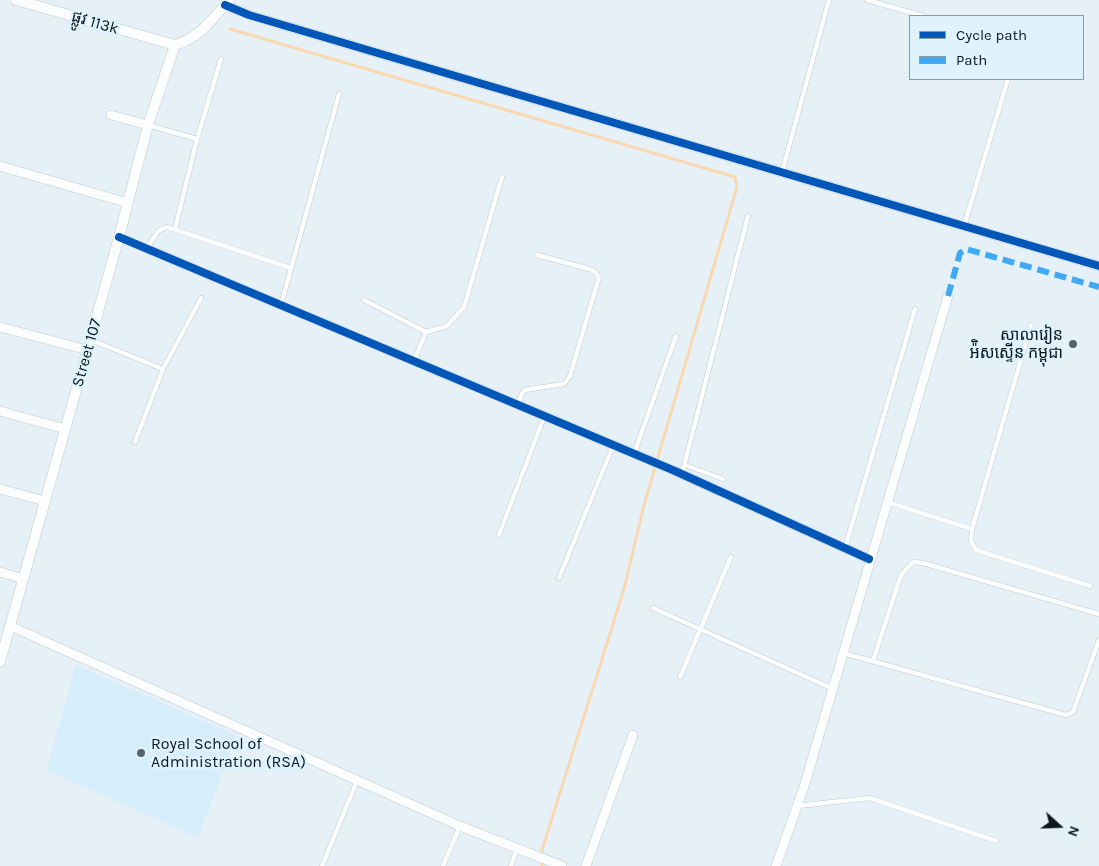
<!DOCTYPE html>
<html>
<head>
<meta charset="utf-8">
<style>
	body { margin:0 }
	#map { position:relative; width:1099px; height:866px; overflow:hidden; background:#e6f1f7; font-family:Karla,sans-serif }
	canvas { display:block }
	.legend { position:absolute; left:909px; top:15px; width:175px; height:65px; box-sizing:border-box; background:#dff3fe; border:1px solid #8a9ba4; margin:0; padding:6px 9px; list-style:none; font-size:15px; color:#0b171d }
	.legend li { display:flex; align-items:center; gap:10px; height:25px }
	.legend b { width:25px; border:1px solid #8a9ba4 }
	.north { position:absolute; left:1034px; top:801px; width:50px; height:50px; -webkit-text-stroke:4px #dff3fe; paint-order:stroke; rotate:110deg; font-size:14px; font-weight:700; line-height:20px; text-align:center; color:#0b171d }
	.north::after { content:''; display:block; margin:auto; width:18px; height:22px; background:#0b171d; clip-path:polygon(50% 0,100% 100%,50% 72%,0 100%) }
</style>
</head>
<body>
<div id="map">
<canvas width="1099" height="866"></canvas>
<ul class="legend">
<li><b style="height:6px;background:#0057b8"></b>Cycle path</li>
<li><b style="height:6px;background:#3fa9f5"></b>Path</li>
</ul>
<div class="north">N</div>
</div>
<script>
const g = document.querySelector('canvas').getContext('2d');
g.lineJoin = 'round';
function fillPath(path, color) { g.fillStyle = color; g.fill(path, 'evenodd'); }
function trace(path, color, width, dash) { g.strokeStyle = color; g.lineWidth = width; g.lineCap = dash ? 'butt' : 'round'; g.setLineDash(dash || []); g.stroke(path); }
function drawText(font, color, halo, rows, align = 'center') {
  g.font = font + ' Karla,"Noto Sans Khmer",sans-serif'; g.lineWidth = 5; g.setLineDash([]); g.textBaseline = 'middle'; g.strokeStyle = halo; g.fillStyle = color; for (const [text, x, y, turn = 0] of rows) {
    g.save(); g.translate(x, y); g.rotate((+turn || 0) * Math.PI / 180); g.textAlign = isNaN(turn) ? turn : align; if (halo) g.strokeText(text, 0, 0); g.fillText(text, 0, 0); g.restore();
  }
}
fillPath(new Path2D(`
	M76 665 237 736 198 838 46 770Z`), '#d6eefa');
trace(new Path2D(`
	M230 29 735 177 737 187 644 505 624 589 542 850V866`), '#f8d7b1', 3);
const service = new Path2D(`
	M867 0 923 16
	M148 125 197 139 221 59
	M782 172 829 0
	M964 226 1008 79
	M175 229 197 139
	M147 248 158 231 167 227 291 268
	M364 300 426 332
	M281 305 339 94
	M1031 325 972 529 971 541 976 550 1090 586
	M91 340 163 369 201 298
	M414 361 426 332 447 326 464 307 502 177
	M517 405 524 390 564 384 570 376 599 277 593 270 537 255
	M135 442 163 369
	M634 454 676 336
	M685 465 723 479
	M682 474 748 216
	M887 502 972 529
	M499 535 544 417
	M845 548 915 309
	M559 578 613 446
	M653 608 831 688
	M843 653 1066 715 1073 712 1099 640
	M873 661 901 575 913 562 923 563 1099 614
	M680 677 731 557
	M797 806 870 798 996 841
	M322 866 357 781
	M443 866 460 826
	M511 866 517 848`);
const minor = new Path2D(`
	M225 5 249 15 1099 266
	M111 115 148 125
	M0 166 128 203
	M119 237 675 471 869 559
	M0 327 88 350
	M0 411 65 429
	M0 489 45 501
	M0 572 23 579
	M10 626 460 826 562 866
	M586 866 633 735
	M776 866 804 787 948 296`);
const tertiary = new Path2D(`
	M16 0 175 45C199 38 213 19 229 0
	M0 662 119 237 148 125 175 45`);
trace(service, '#bfcad0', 5.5);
trace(minor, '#bfcad0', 10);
trace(tertiary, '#bfcad0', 11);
trace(service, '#fbfdfe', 4.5);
trace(minor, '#fbfdfe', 9);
trace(tertiary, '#fbfdfe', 10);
trace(new Path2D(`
	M948 296 960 253 966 249 1099 287`), '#3fa9f5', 6, [12, 6]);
trace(new Path2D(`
	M225 5 249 15 1099 266
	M119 237 675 471 869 559`), '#0057b8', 8);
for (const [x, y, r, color] of [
	[1073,344,5,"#586369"],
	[141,753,5,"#586369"]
]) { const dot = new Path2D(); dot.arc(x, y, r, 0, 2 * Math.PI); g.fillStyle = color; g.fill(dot); trace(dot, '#dff3fe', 2); }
drawText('16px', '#0b171d', '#dff3fe', [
	["ផ្លូវ 113k",95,23,16],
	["Street 107",87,353,-74]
]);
drawText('16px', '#0b171d', '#dff3fe', [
	["សាលារៀន",1063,335],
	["អ៉ិសស្ទើន កម្ពុជា",1063,353],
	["Royal School of",151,744,"left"],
	["Administration (RSA)",151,762,"left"]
], 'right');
</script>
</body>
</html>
